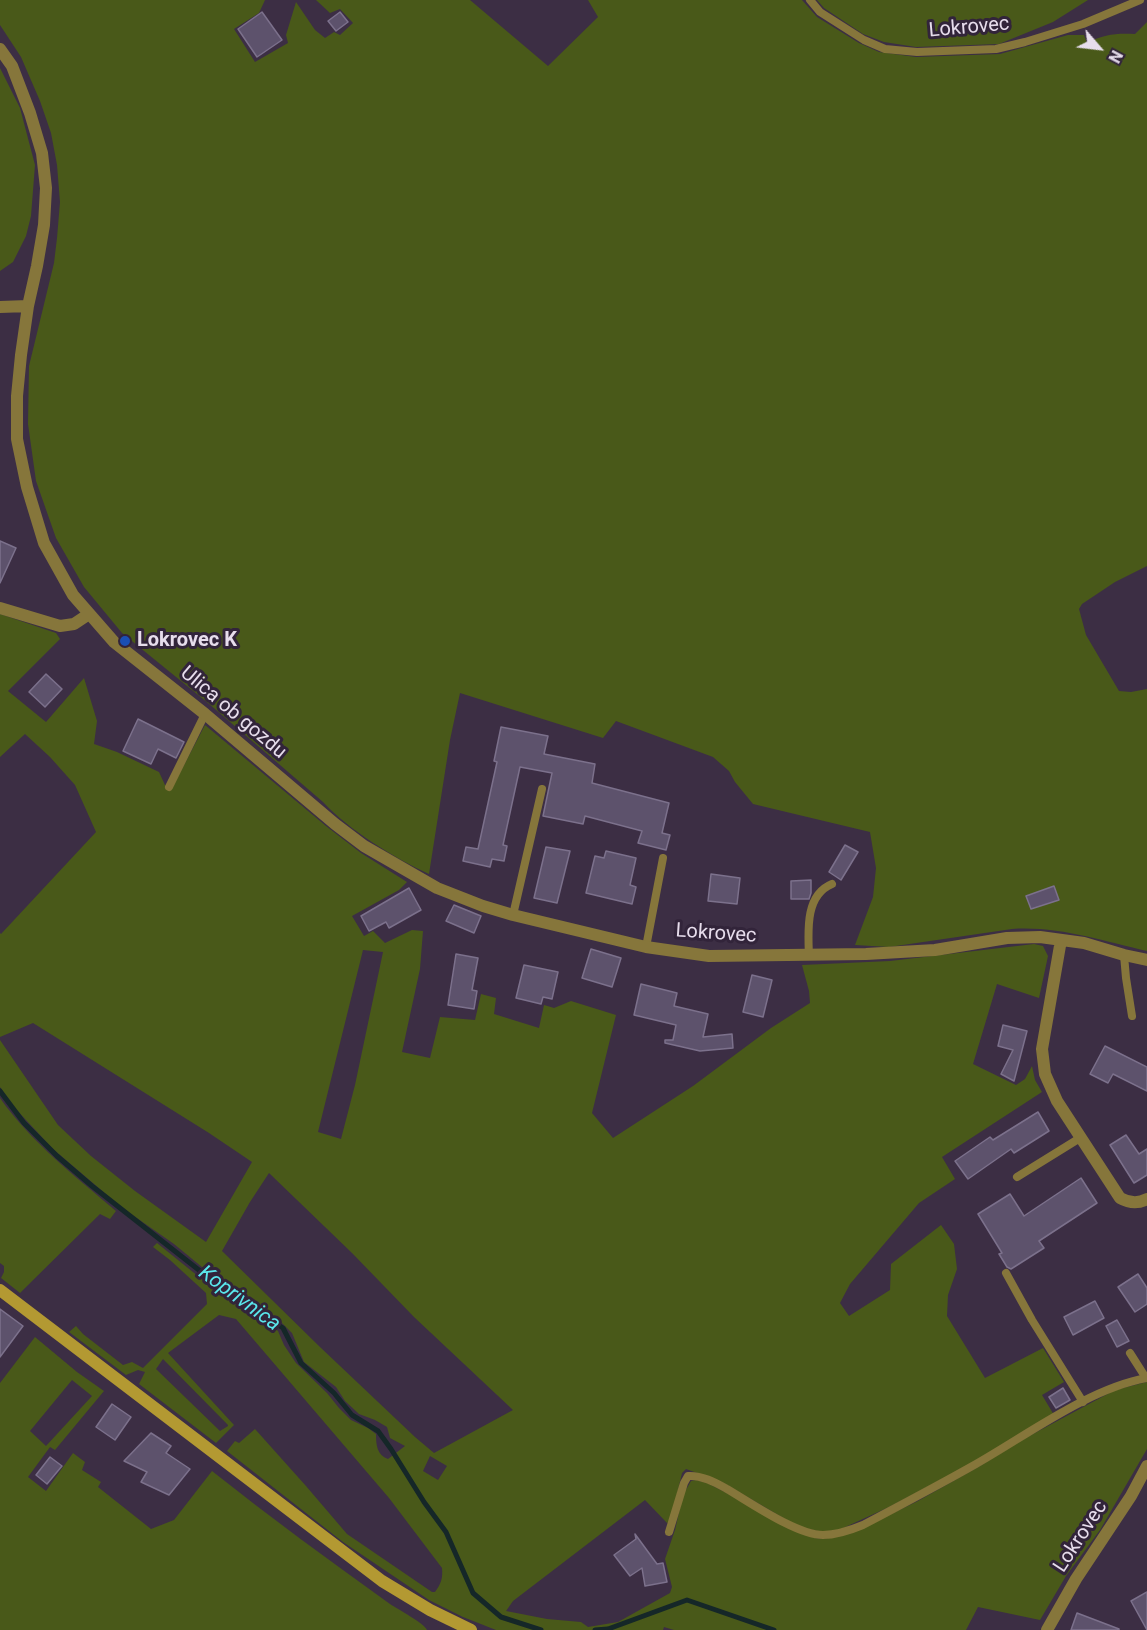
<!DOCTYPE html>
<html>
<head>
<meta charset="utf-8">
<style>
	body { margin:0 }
	#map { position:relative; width:1147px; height:1630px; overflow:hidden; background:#3c2e44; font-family:Roboto,sans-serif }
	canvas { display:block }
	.north { position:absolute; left:1069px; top:18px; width:60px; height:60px; -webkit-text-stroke:4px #32243a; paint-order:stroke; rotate:118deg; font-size:16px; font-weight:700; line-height:24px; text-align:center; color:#e7ddec }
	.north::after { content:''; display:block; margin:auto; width:21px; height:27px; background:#e7ddec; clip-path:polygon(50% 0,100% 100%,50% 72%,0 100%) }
</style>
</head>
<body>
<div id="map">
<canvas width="1147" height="1630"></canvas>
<div class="north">N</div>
</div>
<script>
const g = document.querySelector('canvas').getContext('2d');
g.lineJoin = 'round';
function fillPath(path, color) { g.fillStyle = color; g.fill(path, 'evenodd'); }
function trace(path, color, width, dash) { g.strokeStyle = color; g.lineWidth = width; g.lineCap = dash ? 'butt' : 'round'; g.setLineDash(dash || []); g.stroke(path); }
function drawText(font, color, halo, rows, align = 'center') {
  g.font = font + ' Roboto,sans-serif'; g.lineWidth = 6; g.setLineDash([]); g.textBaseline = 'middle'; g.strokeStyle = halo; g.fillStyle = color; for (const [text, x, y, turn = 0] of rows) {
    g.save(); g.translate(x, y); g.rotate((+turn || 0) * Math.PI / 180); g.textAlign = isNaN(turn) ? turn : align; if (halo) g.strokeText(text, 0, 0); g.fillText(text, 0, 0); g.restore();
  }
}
fillPath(new Path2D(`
	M0 0H265L259 13 234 29 255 62 288 43 286 35 296 2 315 30 325 38 334 32 340 35 353 23 340 9 330 13 316 0H470L548 66 598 17 588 0H802L817 17 859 43 879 52 916 57 1000 54 1068 35H1084L1087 43C1104 34 1117 33 1135 34L1147 22V566L1115 582 1082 604 1079 609 1086 635 1119 691 1131 692 1147 689V951C1102 941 1059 926 1012 929L889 947 855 945 873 897 876 868 870 832 753 804 735 782 729 771 713 757 616 721 603 738 460 693 450 740 429 874C394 858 349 830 323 802L208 703 122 633 84 587 56 538 36 481 28 424 29 366 54 263 57 238 60 202 57 165 51 133 40 101 21 57 0 25Z
	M817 0H1088L1053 22 999 44 916 47 884 42 863 34 824 8Z
	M0 68 20 108 35 165 31 216 26 236 13 262 0 271Z
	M0 614 56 633 60 639 8 691 46 722 84 678 97 721 94 744 117 752 159 772 165 785 172 788 205 725 326 826 361 853 407 882 399 890 352 916 364 936 373 931 385 943 412 930 423 931 420 969 402 1052 430 1058 440 1017 475 1020 481 994 496 998 494 1014 539 1028 544 1005 554 1008 571 1001 616 1015 592 1113 613 1138 693 1086 771 1028 810 1003 809 991 802 965 890 961 1034 944 1043 946 1048 956 1039 998 997 984 973 1064 1016 1085 1025 1079 1032 1066 1035 1080 1042 1092 942 1157 955 1179 919 1203 850 1284 840 1303 849 1316 890 1290 891 1264 941 1225 954 1244 957 1269 948 1295 947 1316 985 1378 1043 1348 1064 1382 1042 1395 1054 1415 965 1467 889 1507 841 1529 825 1533 797 1526 722 1482 686 1469 682 1473 671 1520 667 1523 645 1500 513 1601 506 1611 547 1619 581 1622 588 1627 618 1622 670 1593 672 1587 665 1559 675 1530 683 1495 691 1481 696 1480 707 1483 815 1538 823 1539 852 1533 918 1501 980 1466 1020 1441 1115 1390 1147 1382V1449L1100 1530 1066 1576 1040 1620 978 1607 966 1630H674L664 1627 663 1630H496L463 1617 429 1600 343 1542 227 1451 235 1441 239 1443 255 1429 306 1486 347 1534 432 1592H435C441 1584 443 1578 442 1568L389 1498 236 1319 219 1315 168 1353 234 1425 216 1443 139 1384 145 1372 138 1370 126 1375 69 1332 76 1326 83 1334 123 1365 132 1362 143 1368 207 1304 206 1293 170 1260 153 1247 157 1243 204 1281 221 1292 254 1317 271 1325 278 1331 284 1345 296 1363 327 1393 339 1408 351 1420 368 1428 376 1434C376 1445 377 1455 388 1459L405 1446 390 1438 387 1427 375 1420 359 1414 345 1401 336 1387 304 1362 292 1333 281 1322 244 1296 225 1286 174 1244 121 1207 53 1149 12 1105 0 1087V1040L58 1125 91 1156 135 1191 206 1242 252 1162 209 1133 33 1023 0 1037V933L1 934 96 832 75 785 50 757 25 734 0 757ZM363 950 383 952 355 1085 341 1139 318 1132ZM269 1173 352 1253 414 1317 513 1410 434 1453 415 1437 320 1347 222 1251 250 1202ZM163 1359 228 1425V1426L220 1431 156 1369ZM430 1456 447 1466 438 1480 423 1471Z
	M0 1098C31 1142 75 1176 116 1211L110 1219 100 1214 20 1293 1 1278 4 1272V1266L0 1263Z
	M35 1337 77 1372 104 1391 55 1450 50 1447 28 1477 46 1491 73 1453 85 1462 82 1470 101 1482 98 1487 151 1529 174 1520 212 1471C270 1517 330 1561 390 1604 399 1610 424 1623 427 1630H0V1383ZM72 1380 92 1396 46 1446 30 1431Z`), '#495919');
trace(new Path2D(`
	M0 1091 24 1123 57 1156 92 1186 223 1289 283 1328 301 1363 334 1393 352 1415 378 1431 391 1449 424 1502 446 1532 473 1593 501 1617 541 1630
	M595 1630 608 1629 687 1600 774 1630`), '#152728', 5);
const building = new Path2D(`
	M262 12 282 40 257 57 238 29Z
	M340 12 348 22 336 31 328 21Z
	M0 541 16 548 0 583Z
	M46 674 62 689 45 707 29 692Z
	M138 719 184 742 176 758 158 749 151 764 123 751Z
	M501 727 548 736 544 754 595 764 592 783 669 803 662 833 670 835 666 850 638 843 642 831 585 816 583 824 543 816 552 773 520 767 503 845 507 846 504 861 492 859 490 867 463 861 466 847 478 849 497 762 494 761Z
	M845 845 858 852 841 880 829 872Z
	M546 847 570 851 557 903 534 898Z
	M606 851 636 858 630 885 636 887 632 904 586 893 595 856 604 858Z
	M711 874 740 878 737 904 708 901Z
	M811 880V893L809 899H791V881Z
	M1054 886 1059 900 1031 909 1026 896Z
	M409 888 421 910 389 928 386 922 369 931 361 916Z
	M454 905 481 916 474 933 446 921Z
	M591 949 621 958 612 987 582 978Z
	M456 954 478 958 472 990 477 991 474 1009 448 1005Z
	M524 965 558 972 552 999 543 997 541 1004 516 998Z
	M752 975 772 980 763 1017 743 1012Z
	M641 984 677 993 674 1006 708 1014 703 1037 732 1034 733 1048 700 1051 665 1043V1040H673L676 1025 634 1015Z
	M1003 1025 1027 1031 1014 1081 1001 1074 1013 1050 998 1046Z
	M1105 1046 1147 1067V1091L1113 1074 1108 1083 1090 1074Z
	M1038 1112 1049 1131 1014 1153 1011 1149 968 1179 955 1161 990 1137 993 1140Z
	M1126 1135 1139 1154 1147 1149V1175L1134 1183 1110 1145Z
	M1081 1178 1097 1203 1039 1241 1044 1248 1011 1269 1007 1267 999 1254 1002 1253 978 1214 1010 1194 1024 1216Z
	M1138 1274 1147 1288V1304L1135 1312 1118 1287Z
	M1095 1301 1104 1318 1073 1335 1064 1317Z
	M0 1309 23 1326 0 1357Z
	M1117 1320 1129 1341 1117 1347 1106 1326Z
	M1063 1388 1070 1400 1056 1408 1049 1397Z
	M112 1404 131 1417 115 1440 96 1427Z
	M151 1433 171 1446 166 1453 190 1469 169 1495 141 1482 147 1472 124 1461Z
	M50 1457 62 1466 47 1484 36 1475Z
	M635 1534 657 1564 663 1563 667 1582 645 1586 642 1568 630 1576 614 1555 636 1539Z
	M1147 1592V1630L1131 1601Z
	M1077 1613 1119 1629V1630H1071Z`);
fillPath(building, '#5d526c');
trace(building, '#7c718c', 1.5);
trace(new Path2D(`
	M810 0 820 12 864 40 885 49 917 52 996 49 1025 42 1083 24 1140 0
	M169 787 205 714
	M513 915 542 789
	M646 947 663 858
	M1124 955 1126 978 1132 1016
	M809 956C808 931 805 895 832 884
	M1017 1177 1080 1138
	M1006 1273 1032 1320 1083 1402
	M1130 1353 1146 1378
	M669 1532 684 1483 688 1476C702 1475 716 1483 727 1489 751 1503 797 1535 823 1535 837 1535 851 1530 863 1525 901 1505 939 1485 976 1464 1027 1435 1090 1388 1147 1378`), '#86763b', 8);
trace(new Path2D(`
	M0 49 12 66 30 113 42 153 46 188 44 225 37 266 28 306 21 355 17 396V439L27 487 44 543 73 595 114 642 205 714 335 824 364 846 437 888 483 906 513 915 646 947 709 956 866 954 935 950 1007 938 1040 937 1084 943 1124 955 1147 960
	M0 307 28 306
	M0 608 60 626 74 624 89 614
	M1061 940 1042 1049 1045 1074 1057 1101 1120 1198C1129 1203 1138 1204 1147 1199
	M1047 1630 1076 1579 1131 1496 1147 1466`), '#86763b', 12);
trace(new Path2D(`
	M0 1290 382 1581 430 1610 471 1630`), '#b39932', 12);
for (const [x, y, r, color] of [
	[125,641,6,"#1a4fb4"]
]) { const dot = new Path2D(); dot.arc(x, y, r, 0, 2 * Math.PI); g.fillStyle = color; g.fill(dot); trace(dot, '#32243a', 2); }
drawText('20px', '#e7ddec', '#32243a', [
	["Lokrovec",969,28,-5],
	["Ulica ob gozdu",233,713,40],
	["Lokrovec",716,934,4],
	["Lokrovec",1081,1537,-57]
]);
drawText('bold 20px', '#e7ddec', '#32243a', [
	["Lokrovec K",137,641]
], 'left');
drawText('italic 21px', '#5ae7ec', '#32243a', [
	["Koprivnica",239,1299,36]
]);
</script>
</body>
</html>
